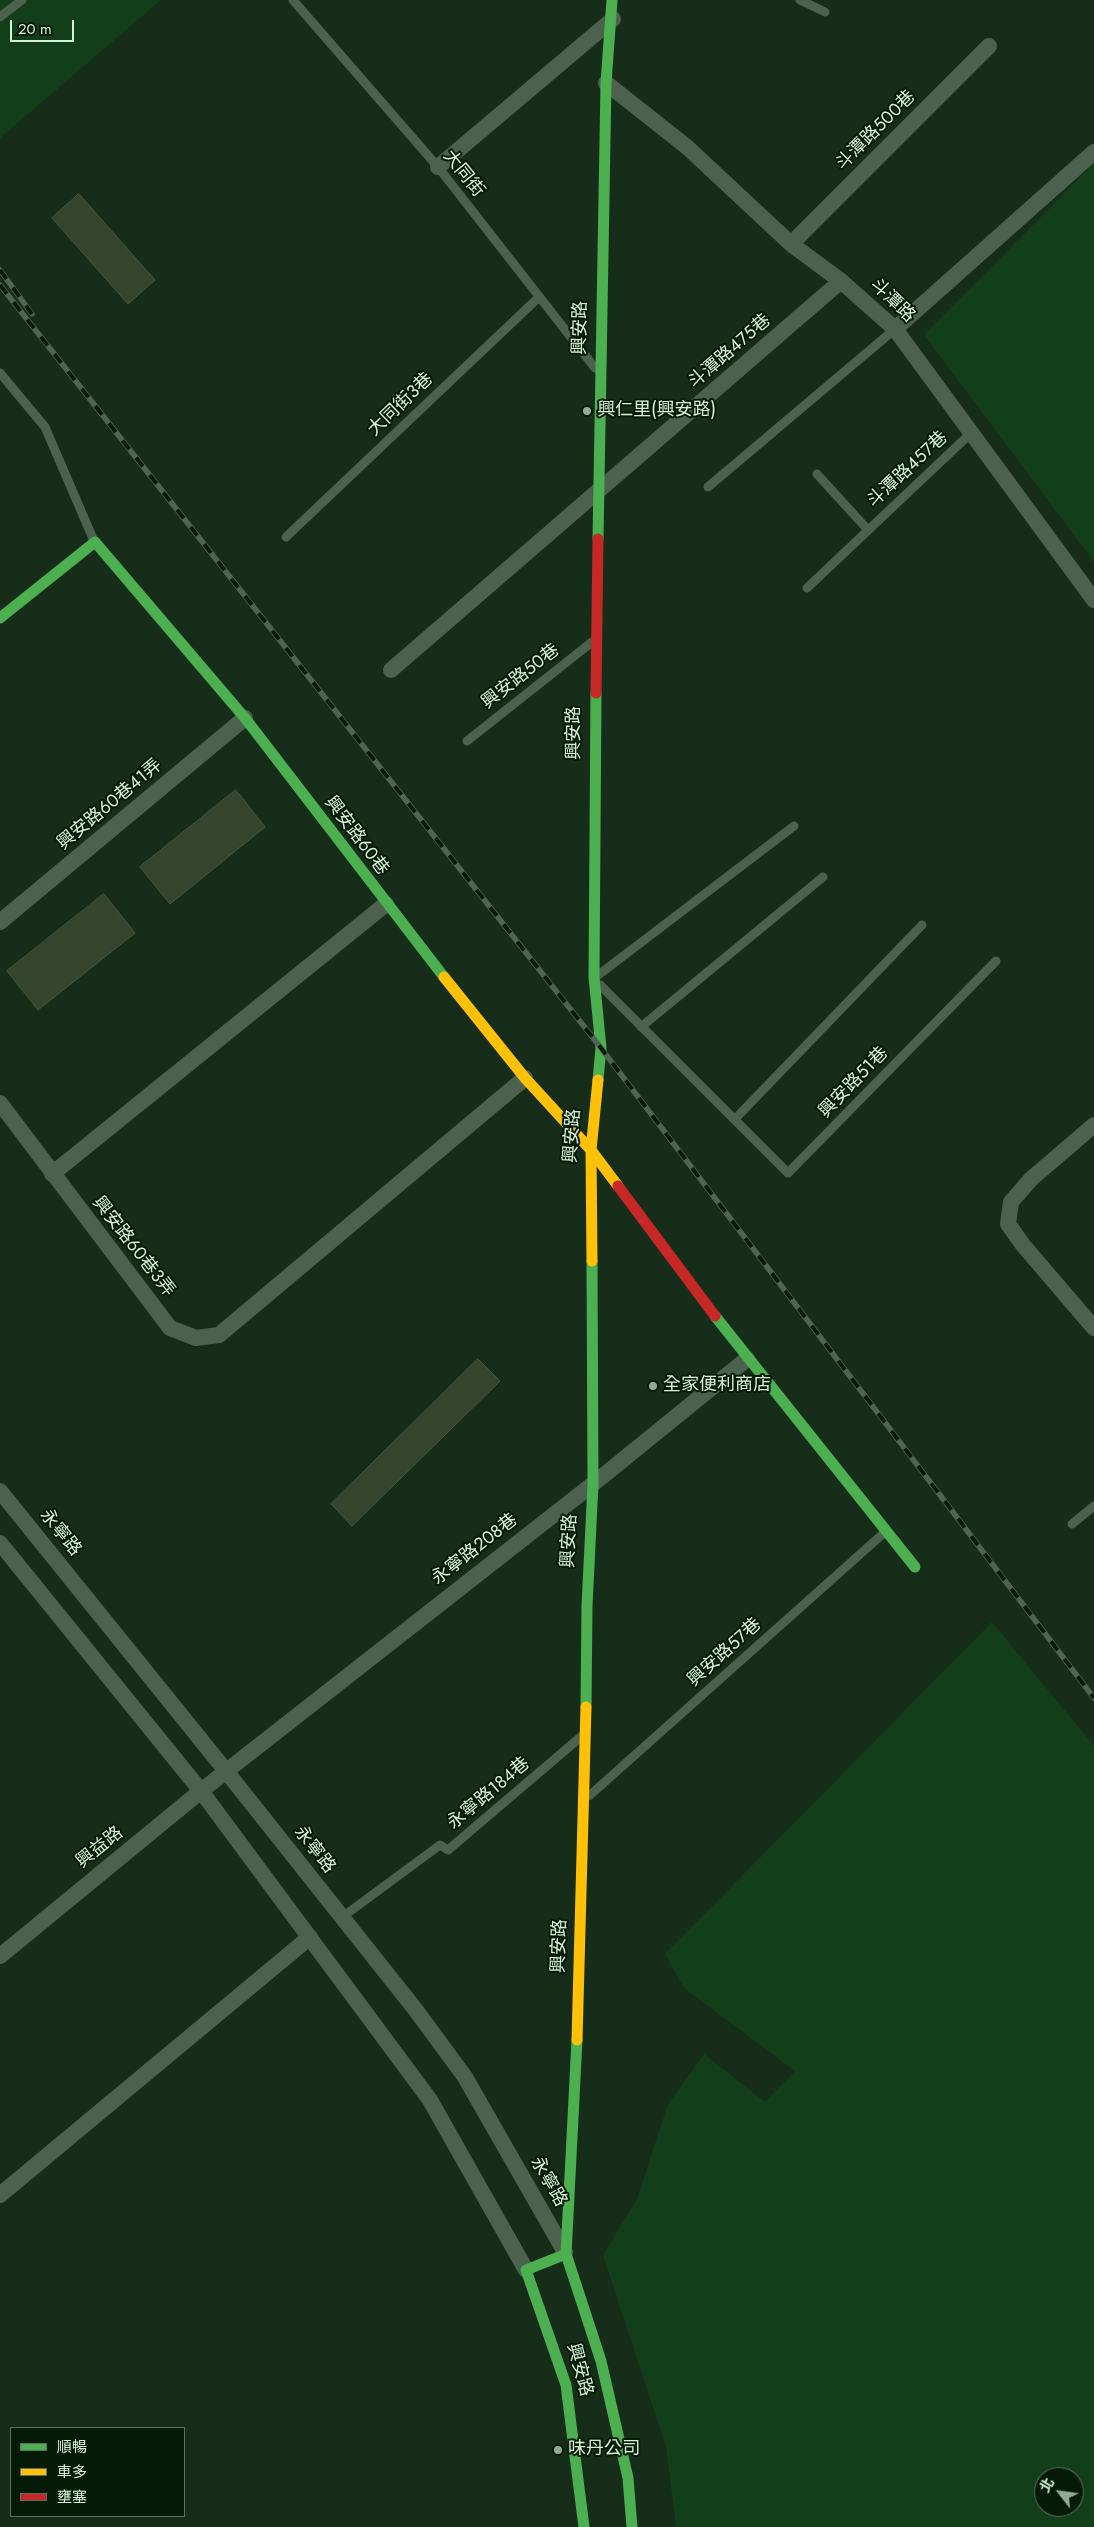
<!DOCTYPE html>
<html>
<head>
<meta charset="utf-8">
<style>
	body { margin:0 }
	#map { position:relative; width:1094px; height:2527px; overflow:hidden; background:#162d1a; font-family:Jost,"Noto Sans TC",sans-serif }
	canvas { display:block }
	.legend { position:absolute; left:10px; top:2427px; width:175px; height:90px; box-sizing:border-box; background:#051b08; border:1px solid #58715a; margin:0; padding:6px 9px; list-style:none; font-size:15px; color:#d4f1d6 }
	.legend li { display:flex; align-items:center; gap:10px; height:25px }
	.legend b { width:25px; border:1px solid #58715a }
	.north { position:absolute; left:1034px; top:2467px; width:50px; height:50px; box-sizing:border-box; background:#051b08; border:1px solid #58715a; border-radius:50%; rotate:300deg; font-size:14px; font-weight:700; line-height:20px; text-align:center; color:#d4f1d6 }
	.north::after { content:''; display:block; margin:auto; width:18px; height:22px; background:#92ac94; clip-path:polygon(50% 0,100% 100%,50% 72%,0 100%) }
	.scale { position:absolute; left:10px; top:20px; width:64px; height:22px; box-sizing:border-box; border:2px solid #d4f1d6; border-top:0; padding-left:6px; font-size:15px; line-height:18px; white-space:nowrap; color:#d4f1d6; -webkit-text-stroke:4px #051b08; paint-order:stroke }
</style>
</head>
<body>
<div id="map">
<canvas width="1094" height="2527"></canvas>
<ul class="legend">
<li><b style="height:6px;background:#4caf50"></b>順暢</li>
<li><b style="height:6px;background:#ffc107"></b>車多</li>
<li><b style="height:6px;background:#c62828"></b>壅塞</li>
</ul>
<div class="north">北</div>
<div class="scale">20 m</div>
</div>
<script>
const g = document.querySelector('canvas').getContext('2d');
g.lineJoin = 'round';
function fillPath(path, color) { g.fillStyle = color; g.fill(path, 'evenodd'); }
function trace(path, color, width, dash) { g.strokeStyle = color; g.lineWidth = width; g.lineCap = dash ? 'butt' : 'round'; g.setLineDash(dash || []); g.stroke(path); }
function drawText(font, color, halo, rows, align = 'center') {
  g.font = font + ' Jost,"Noto Sans TC",sans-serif'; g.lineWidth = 4; g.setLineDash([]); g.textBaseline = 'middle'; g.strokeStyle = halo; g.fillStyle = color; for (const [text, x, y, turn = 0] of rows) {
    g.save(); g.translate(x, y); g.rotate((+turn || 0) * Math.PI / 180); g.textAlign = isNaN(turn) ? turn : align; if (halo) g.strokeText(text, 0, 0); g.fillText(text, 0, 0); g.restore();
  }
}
fillPath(new Path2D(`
	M0 0H161L0 138Z
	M1094 163V562L924 335Z
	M992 1622 1094 1746V2527H676L666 2447 603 2255 637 2199 668 2104 704 2054 765 2102 795 2071 684 1988 665 1954ZM1044 2477H1074V2507H1044Z`), '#123f1a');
const building = new Path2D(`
	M79 194 155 280 128 304 52 218Z
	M236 790 265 827 170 904 140 867Z
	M104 894 135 933 38 1010 7 971Z
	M478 1359 500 1381 352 1526 331 1504Z`);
fillPath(building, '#34442d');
trace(building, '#475742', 1);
trace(new Path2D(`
	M293 0 438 167 595 368
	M800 0 825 12
	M0 17 22 0
	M0 373 45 427 94 541
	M817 474 868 530
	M708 487 895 329
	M286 537 539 297
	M807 588 971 433
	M467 741 592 642
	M597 976 794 826
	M600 985 788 1173 996 961
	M641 1027 823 877
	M735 1119 922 925
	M1072 1524 1094 1506
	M589 1796 885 1532
	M341 1918 440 1845 448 1850 583 1735`), '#4d614f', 9);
trace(new Path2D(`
	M606 83 687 147 791 244 841 281 895 329 1094 600
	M438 167 613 19
	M791 244 989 46
	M895 329 1094 152
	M391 670 841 281
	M0 922 245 718
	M0 1103 170 1328 196 1338 219 1335 525 1078
	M1094 1125 1031 1179 1011 1202 1008 1224 1023 1245 1094 1328
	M52 1174 386 904
	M0 1491 226 1771 415 2009 465 2077 565 2252
	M0 1543 201 1791 430 2100 526 2270
	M0 1956 201 1791 593 1484 747 1359
	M0 2195 310 1937`), '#4d614f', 16);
trace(new Path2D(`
	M598 539 606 83 612 0
	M0 618 95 542 245 718 444 977
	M596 693 594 977 601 1048 598 1080
	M715 1316 915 1567
	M586 1707 587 1606 593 1484 592 1261
	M577 2040 566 2254 601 2361 628 2478 632 2527
	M566 2254 526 2270 566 2385 584 2527`), '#4caf50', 11);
trace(new Path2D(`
	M444 977 525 1078 591 1150 618 1186
	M592 1261 591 1150 598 1080
	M577 2040 586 1707`), '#ffc107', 11);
trace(new Path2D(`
	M596 693 598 539
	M618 1186 715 1316`), '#c62828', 11);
const rail = new Path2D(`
	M0 270 32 314
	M0 285 601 1048 1094 1698`);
trace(rail, '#516353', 5.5);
trace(rail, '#051b08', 4, [11]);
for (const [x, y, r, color] of [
	[587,411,5,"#92ac94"],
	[653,1386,5,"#92ac94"],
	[558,2450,5,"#92ac94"]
]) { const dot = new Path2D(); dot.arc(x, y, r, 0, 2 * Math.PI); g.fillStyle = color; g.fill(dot); trace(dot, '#051b08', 2); }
drawText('18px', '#d4f1d6', '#051b08', [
	["斗潭路500巷",876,131,-45],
	["大同街",463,174,51],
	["斗潭路",892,301,44],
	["興安路",581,328,-89],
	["斗潭路475巷",730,352,-41],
	["大同街3巷",401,405,-44],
	["斗潭路457巷",908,470,-43],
	["興安路50巷",521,677,-38],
	["興安路",575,733,-90],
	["興安路60巷41弄",110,805,-40],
	["興安路60巷",356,836,53],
	["興安路51巷",854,1083,-46],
	["興安路",573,1136,-86],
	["興安路60巷3弄",133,1247,52],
	["永寧路",60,1533,51],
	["興安路",570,1541,-87],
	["永寧路208巷",475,1550,-38],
	["興安路57巷",725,1653,-42],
	["永寧路184巷",489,1794,-40],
	["興益路",100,1848,-39],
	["永寧路",314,1850,52],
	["興安路",560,1946,-88],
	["永寧路",548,2182,60],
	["興安路",579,2370,75]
]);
drawText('18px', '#d4f1d6', '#051b08', [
	["興仁里(興安路)",597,411],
	["全家便利商店",663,1386],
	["味丹公司",568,2450]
], 'left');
</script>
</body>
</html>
